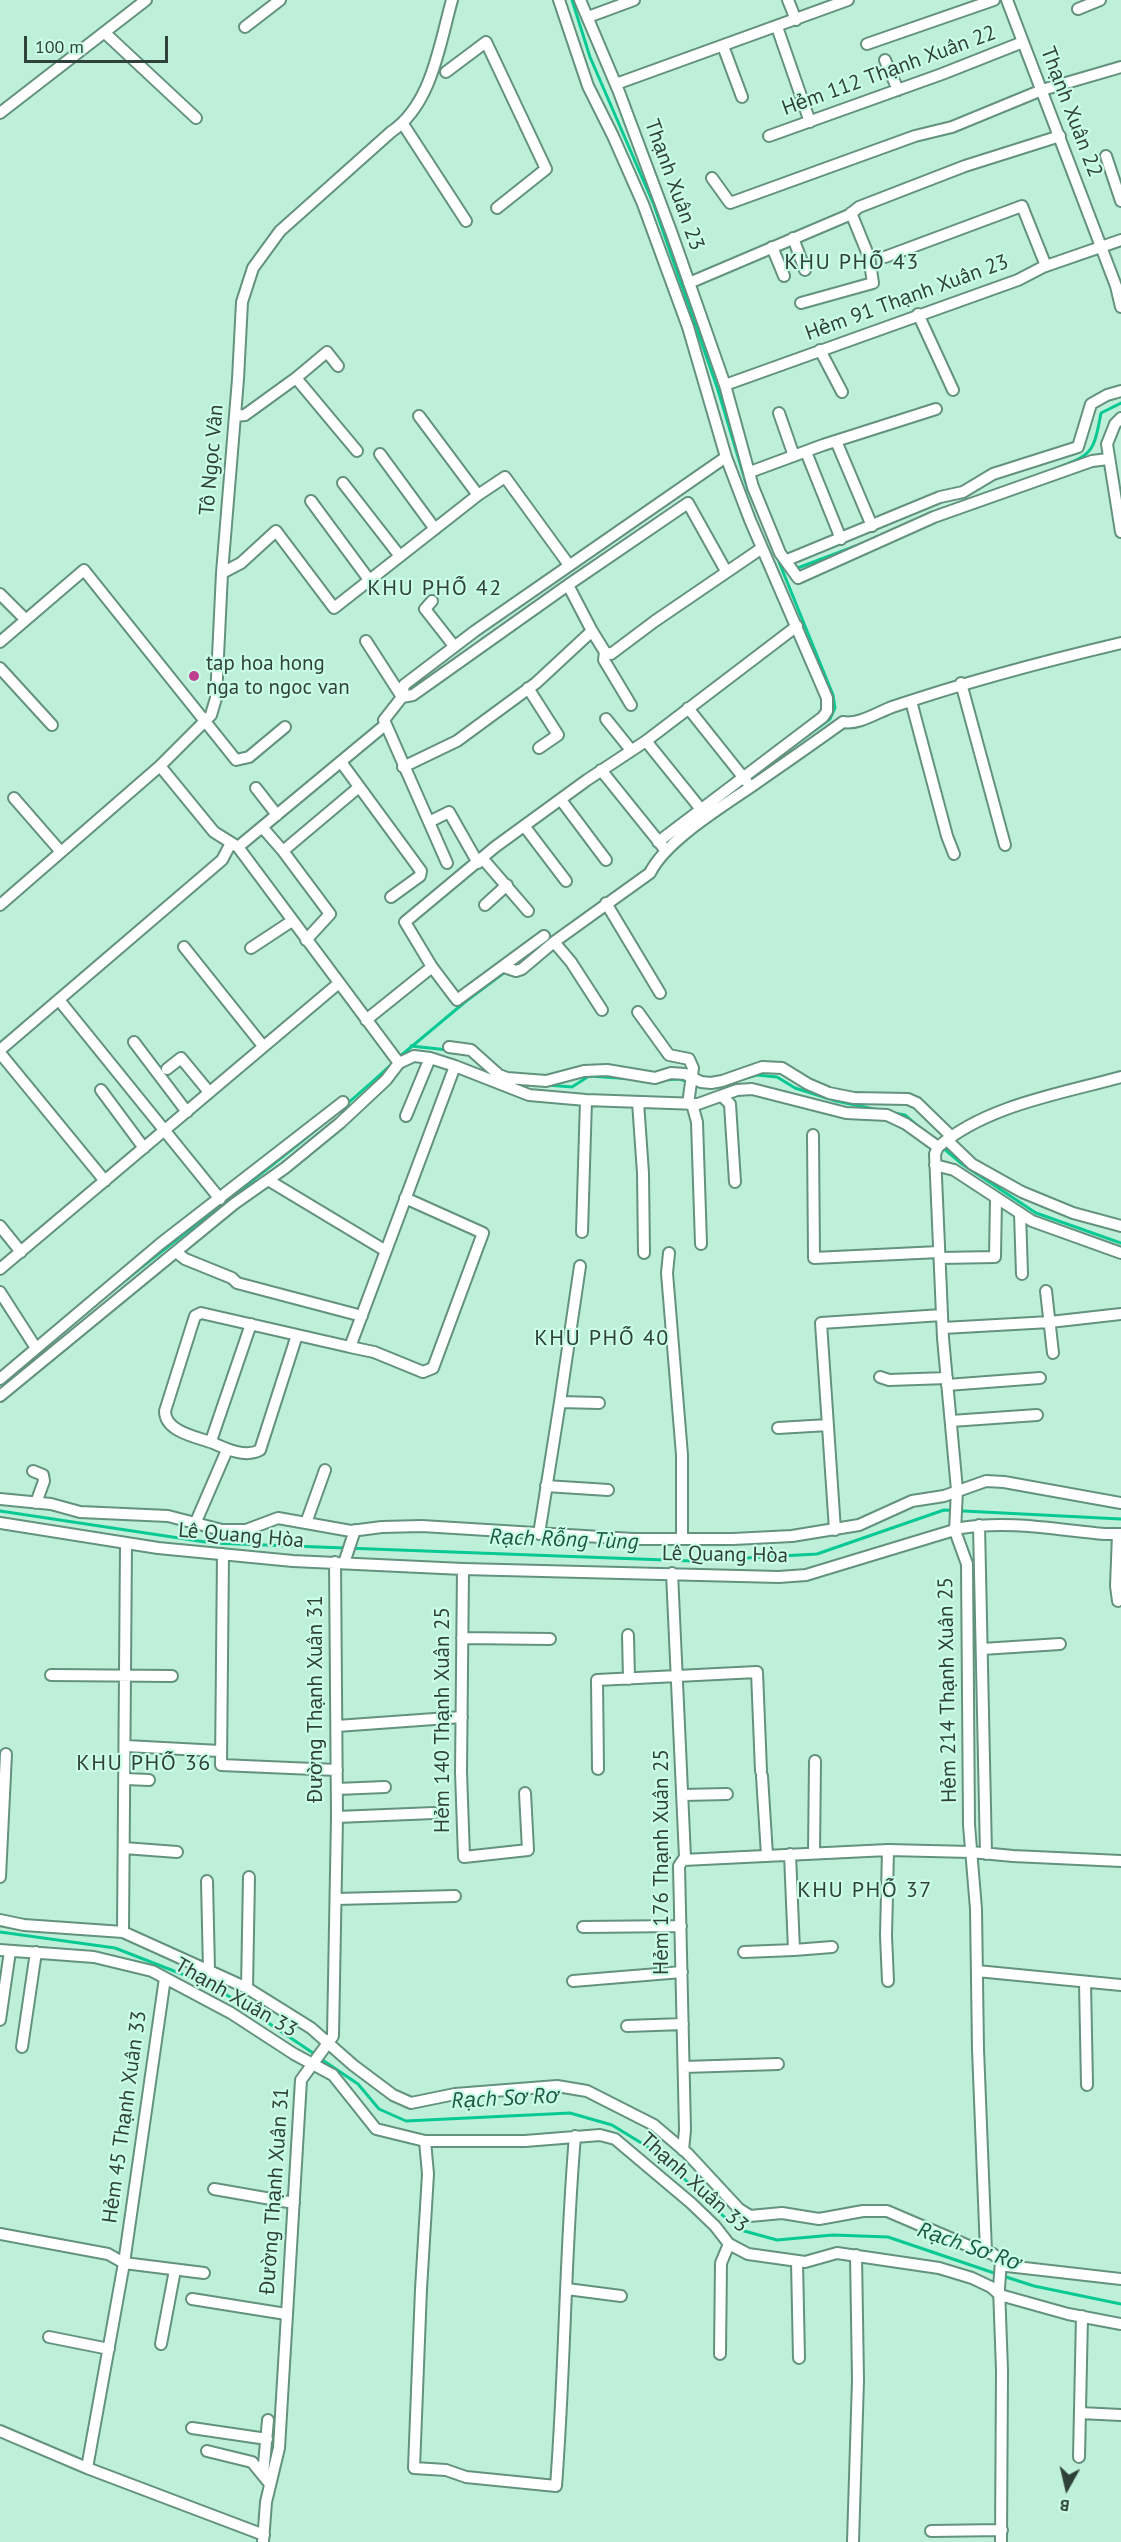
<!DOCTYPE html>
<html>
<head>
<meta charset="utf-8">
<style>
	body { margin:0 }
	#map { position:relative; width:1121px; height:2542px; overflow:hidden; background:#bef0d9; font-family:"PT Sans",sans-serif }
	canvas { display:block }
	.north { position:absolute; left:1037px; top:2458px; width:60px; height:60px; -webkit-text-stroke:4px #cbfee7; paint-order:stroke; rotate:188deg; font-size:16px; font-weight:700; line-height:24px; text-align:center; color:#2e4239 }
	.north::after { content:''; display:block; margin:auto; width:21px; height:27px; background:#2e4239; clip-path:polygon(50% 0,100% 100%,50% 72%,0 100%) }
	.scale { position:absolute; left:24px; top:36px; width:144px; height:27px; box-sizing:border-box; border:3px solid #2e4239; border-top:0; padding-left:8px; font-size:18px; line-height:21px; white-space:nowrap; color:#2e4239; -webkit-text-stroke:4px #cbfee7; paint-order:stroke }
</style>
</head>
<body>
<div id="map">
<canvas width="1121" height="2542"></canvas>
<div class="north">B</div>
<div class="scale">100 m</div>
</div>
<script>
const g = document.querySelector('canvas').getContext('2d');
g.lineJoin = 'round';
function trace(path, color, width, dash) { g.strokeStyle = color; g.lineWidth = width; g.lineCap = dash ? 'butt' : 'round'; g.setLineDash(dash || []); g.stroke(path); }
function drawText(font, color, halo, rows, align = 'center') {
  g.font = font + ' "PT Sans",sans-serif'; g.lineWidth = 4.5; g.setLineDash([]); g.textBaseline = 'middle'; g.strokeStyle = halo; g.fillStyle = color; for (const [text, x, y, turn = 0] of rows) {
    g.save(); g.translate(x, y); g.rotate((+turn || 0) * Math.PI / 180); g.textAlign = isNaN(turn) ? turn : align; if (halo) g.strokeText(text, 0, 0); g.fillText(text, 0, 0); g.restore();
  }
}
trace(new Path2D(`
	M572 0 590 57 654 205 718 390 748 490 759 515
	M1052 470C1092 454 1093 456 1101 413L1121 403
	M777 557 833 695 835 708 830 719 785 752
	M795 569 861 544
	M637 876 644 871 662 848
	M513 966 547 942
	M411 1046 448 1050
	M398 1058 465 1002 505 972
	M663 1080 679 1079 689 1082
	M739 1080 757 1075 777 1077 795 1088 836 1101 879 1110
	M547 1085 572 1087 589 1076 633 1079
	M894 1113 905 1115 921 1129
	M942 1147 962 1164 1036 1213 1121 1243
	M112 1291C206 1214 305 1145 394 1062
	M0 1511 212 1543 692 1561 817 1554 944 1510 1121 1519
	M0 1932 115 1948 215 1987 316 2055
	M321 2059 358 2084 379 2109 406 2121 570 2113 612 2125 656 2152 737 2229 777 2240 833 2235 888 2237 997 2274
	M1003 2276 1034 2286 1121 2304`), '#08c994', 3);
const minor = new Path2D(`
	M559 0 588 86 613 136 643 204 688 327 726 457 750 520 827 698V711L823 717 658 842
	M580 0 619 92 672 234 725 385 753 487 780 553 798 578 934 517 1092 461 1108 459
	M788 0 796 20
	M1007 0 1116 286 1121 307
	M1078 9 1100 0
	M588 17 634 0
	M245 27 280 0
	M777 27 810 122
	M105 33 196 118
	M867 44 994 0
	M723 46 742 97
	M885 60 898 90
	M446 72 486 42 546 169 497 208
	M616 84 848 0
	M0 113 146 0
	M403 124 466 221
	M769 136 942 74 1023 42
	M1106 156 1121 201
	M712 178 730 203 915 136 952 127 1042 90 1121 67
	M793 238 805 270
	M772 247 784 276
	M885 257 1022 206 1046 266
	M689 283 849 215 859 207 965 166 1060 136
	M801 303 873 283 869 257 851 213
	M918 314 953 390
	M820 350 842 392
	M296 378 327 352 338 366
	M725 385 1018 280 1043 267 1121 240
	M779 413 794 456
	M235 416 245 415 296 378 357 451
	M419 416 478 495
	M1121 418 1115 424 1107 444 1121 532
	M836 441 872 526
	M806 452 841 539
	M380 454 435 529
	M750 472 823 445 936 409
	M343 483 399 555
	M311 501 370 581
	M787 560 940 497 963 492 993 474 1078 447 1091 404 1107 395 1121 391
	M222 573 241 563 276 531 334 608 478 495 505 477 569 565
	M568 585 592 631
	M0 594 25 619
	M432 601 425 609 454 646
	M366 641 402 697
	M0 642 84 570 236 760 249 757 285 727
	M605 652 604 660 631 705
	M0 668 52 725
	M961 683 1005 845
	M528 688 558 735 539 748
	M402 697 413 695 568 585 688 503 726 571
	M911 701 947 836 954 854
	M688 708 747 782
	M606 719 631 750
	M646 741 700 808
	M341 762 421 871 420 876 391 897
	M160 766 214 832 238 847 399 1063 414 1056 430 1058 455 1066 529 1095 586 1100 698 1104 737 1090 752 1089 846 1113 887 1115 906 1124 938 1147
	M403 767 457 741 536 683 592 631 605 652 611 654 655 621 762 548
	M601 770 663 847
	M256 788 277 815
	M14 798 61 852
	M561 800 606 860
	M429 822 449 812 478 863
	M262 827 283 851 359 787
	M525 827 566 881
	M238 847 385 725
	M283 851 330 914 306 940
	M483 859 528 911
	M447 863 384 720 402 697 404 685 475 631 726 457
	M606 903 660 993
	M0 905 160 766 211 715 216 698 222 573 238 379 242 302 253 268 280 231 391 132C432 104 439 46 452 0
	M485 905 507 885
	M554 942 571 962 602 1010
	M184 947 263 1046
	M251 948 292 921
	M432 967 405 922 495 847 587 780 646 741 797 626
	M504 967 516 971 522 969 554 942 650 873C666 840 725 805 755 784 785 763 814 743 843 722 860 725 879 711 895 706 969 681 1045 661 1121 643
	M59 1000 220 1199
	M638 1012 669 1055 689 1059 693 1068 688 1104
	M366 1020 432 967 457 1000 544 936
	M134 1042 187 1112
	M449 1047 471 1050 499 1075 507 1078 546 1081 584 1071 607 1070 655 1078 671 1073 685 1074 701 1082 711 1083 722 1081 762 1067 782 1068 808 1084 829 1093 854 1098 908 1099 917 1103 952 1137
	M0 1050 222 860 231 843
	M0 1053 105 1181
	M167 1069 181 1058 209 1092
	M101 1090 144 1148
	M722 1096 730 1104 735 1182
	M638 1102 643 1173 644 1253
	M692 1104 697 1122 701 1244
	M406 1116 430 1058
	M813 1135 814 1258 939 1252
	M947 1140 972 1164 1022 1192 1073 1213 1121 1226
	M938 1147 935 1154 943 1338 957 1490 955 1531 967 1564 969 1825 976 1909 978 2049 986 2252
	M938 1147C987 1105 1060 1094 1121 1077
	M935 1165 954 1170 1032 1221 1121 1253
	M268 1180 386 1251
	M1020 1213 1022 1274
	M0 1226 21 1252
	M582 1232 586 1100
	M176 1252 185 1259 232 1278 237 1283 362 1316
	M669 1253 667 1273 682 1455V1538
	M940 1258 995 1257 996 1199
	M0 1269 339 983
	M1046 1291 1053 1353
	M0 1292 36 1348
	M251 1324 212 1438 213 1443C226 1449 246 1458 260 1450L297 1335
	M943 1328 1050 1322 1121 1314
	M350 1347 374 1352 423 1372 433 1368 483 1233 405 1198
	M880 1377 889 1380 947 1378
	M0 1379 160 1244 343 1102
	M947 1385 1040 1378
	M0 1396 234 1204 285 1168 340 1123 386 1080 399 1063
	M560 1402 580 1266
	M951 1421 1037 1415
	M778 1428 828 1425
	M213 1443C197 1437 165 1432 165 1411L195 1316 201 1313 350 1347 455 1066
	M33 1471 43 1475 44 1481 36 1503
	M546 1486 608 1490
	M0 1499 51 1504 80 1512 168 1516 222 1530H246L278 1518 351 1531 382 1527 422 1526 633 1539H733L792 1536 859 1525 912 1501 944 1496 986 1481 1004 1482 1121 1503
	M0 1523 158 1548 293 1561 463 1569 779 1577 806 1575 961 1528C1009 1520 1057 1530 1105 1534H1121
	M306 1523 325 1470
	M195 1524 227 1450
	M979 1525 986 1854
	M835 1530 821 1323 942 1315
	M539 1534 560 1402 599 1403
	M1118 1534 1116 1586 1118 1601
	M223 1554 221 1765 337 1770
	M344 1563 355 1530
	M463 1569 461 1772 464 1857 528 1850 525 1793
	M672 1573 685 1857 679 1866 685 2130 683 2150
	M628 1635 629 1679
	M462 1638 550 1639
	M982 1649 1060 1644
	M51 1675 172 1676
	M337 1726 462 1717
	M126 1746 220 1751
	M598 1769 597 1680 757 1672 761 1771
	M762 1776 767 1855
	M126 1779 149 1780
	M337 1789 385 1787
	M683 1795 727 1794
	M337 1817 434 1813
	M124 1848 177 1852
	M888 1850 886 1936 888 1981
	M814 1853 815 1761
	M790 1854 794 1950 832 1947
	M683 1860 888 1850 971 1852 1013 1856 1121 1861
	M0 1877 6 1754
	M207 1881 209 1970
	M336 1899 455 1896
	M0 1920 24 1925 123 1932 247 1988 311 2028 353 2065 393 2095 411 2103 455 2094 557 2086 587 2091 654 2125 687 2153 739 2209 750 2216 782 2213 819 2219 863 2211H887L976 2249 993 2254 1007 2266 1121 2279
	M583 1927 681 1926
	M123 1932 126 1543
	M0 1950 94 1957 152 1971 231 2013 294 2054 333 2075 376 2129 425 2141H525L600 2135 615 2139 691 2203 715 2226 729 2244 748 2254 805 2262 837 2253 939 2268 972 2278 991 2287 1000 2295 1068 2314 1121 2324
	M744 1952 794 1950
	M977 1971 1121 1985
	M165 1978 124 2263 87 2468 264 2535
	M573 1981 682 1972
	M1085 1983 1087 2085
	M247 1988 249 1877
	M0 2020 10 1951
	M627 2026 683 2024
	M22 2047 36 1952
	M684 2067 778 2064
	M425 2141 428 2174 421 2289 414 2468 446 2470 466 2477 556 2486C565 2370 565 2253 575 2136
	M214 2189 294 2203
	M0 2234 108 2254 124 2263 204 2273
	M1001 2261 999 2288 1002 2370 1001 2542
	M797 2262 799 2358
	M567 2289 621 2296
	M192 2299 286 2314
	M49 2337 109 2349
	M161 2344 175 2270
	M720 2354 721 2263 729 2244
	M1080 2413 1121 2415
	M192 2428 267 2439
	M0 2431 87 2468
	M207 2451 252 2462 270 2484
	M1079 2457 1082 2316
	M263 2475 268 2420
	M931 2531 1002 2530
	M263 2542 266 2502 279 2448 301 2080 333 2036 337 1817 335 1562
	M853 2542 858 2380 856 2255`);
trace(minor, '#63927d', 14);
trace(minor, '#fff', 10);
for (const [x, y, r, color] of [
	[194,676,6,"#bd408f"]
]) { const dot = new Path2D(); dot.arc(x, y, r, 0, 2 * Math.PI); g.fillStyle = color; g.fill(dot); trace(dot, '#cbfee7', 2); }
drawText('21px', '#2e4239', '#cbfee7', [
	["Hẻm 112 Thạnh Xuân 22",889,71,-20],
	["Thạnh Xuân 22",1071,112,69],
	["Thạnh Xuân 23",674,185,70],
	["Hẻm 91 Thạnh Xuân 23",907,298,-20],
	["Tô Ngọc Vân",212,460,-85],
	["Lê Quang Hòa",241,1536,5],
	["Lê Quang Hòa",725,1555,1],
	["Hẻm 214 Thạnh Xuân 25",948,1690,-91],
	["Đường Thạnh Xuân 31",316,1699,-90],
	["Hẻm 140 Thạnh Xuân 25",443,1720,-90],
	["Hẻm 176 Thạnh Xuân 25",662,1862,-90],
	["Thạnh Xuân 33",236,1998,30],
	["Hẻm 45 Thạnh Xuân 33",125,2117,-82],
	["Thạnh Xuân 33",694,2183,42],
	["Đường Thạnh Xuân 31",275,2191,-86]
]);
drawText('21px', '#2e4239', '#cbfee7', [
	["tap hoa hong",206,664],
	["nga to ngoc van",206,688]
], 'left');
g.letterSpacing = '1.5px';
drawText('22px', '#2e4239', '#cbfee7', [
	["KHU PHỐ 43",852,263],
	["KHU PHỐ 42",435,589],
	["KHU PHỐ 40",602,1339],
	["KHU PHỐ 36",144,1764],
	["KHU PHỐ 37",865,1891]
]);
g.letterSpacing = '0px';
drawText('italic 22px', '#1b5943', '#cbfee7', [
	["Rạch Rỗng Tùng",564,1540,2],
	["Rạch Sơ Rơ",505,2099,-3],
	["Rạch Sơ Rơ",969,2247,19]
]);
</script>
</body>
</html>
